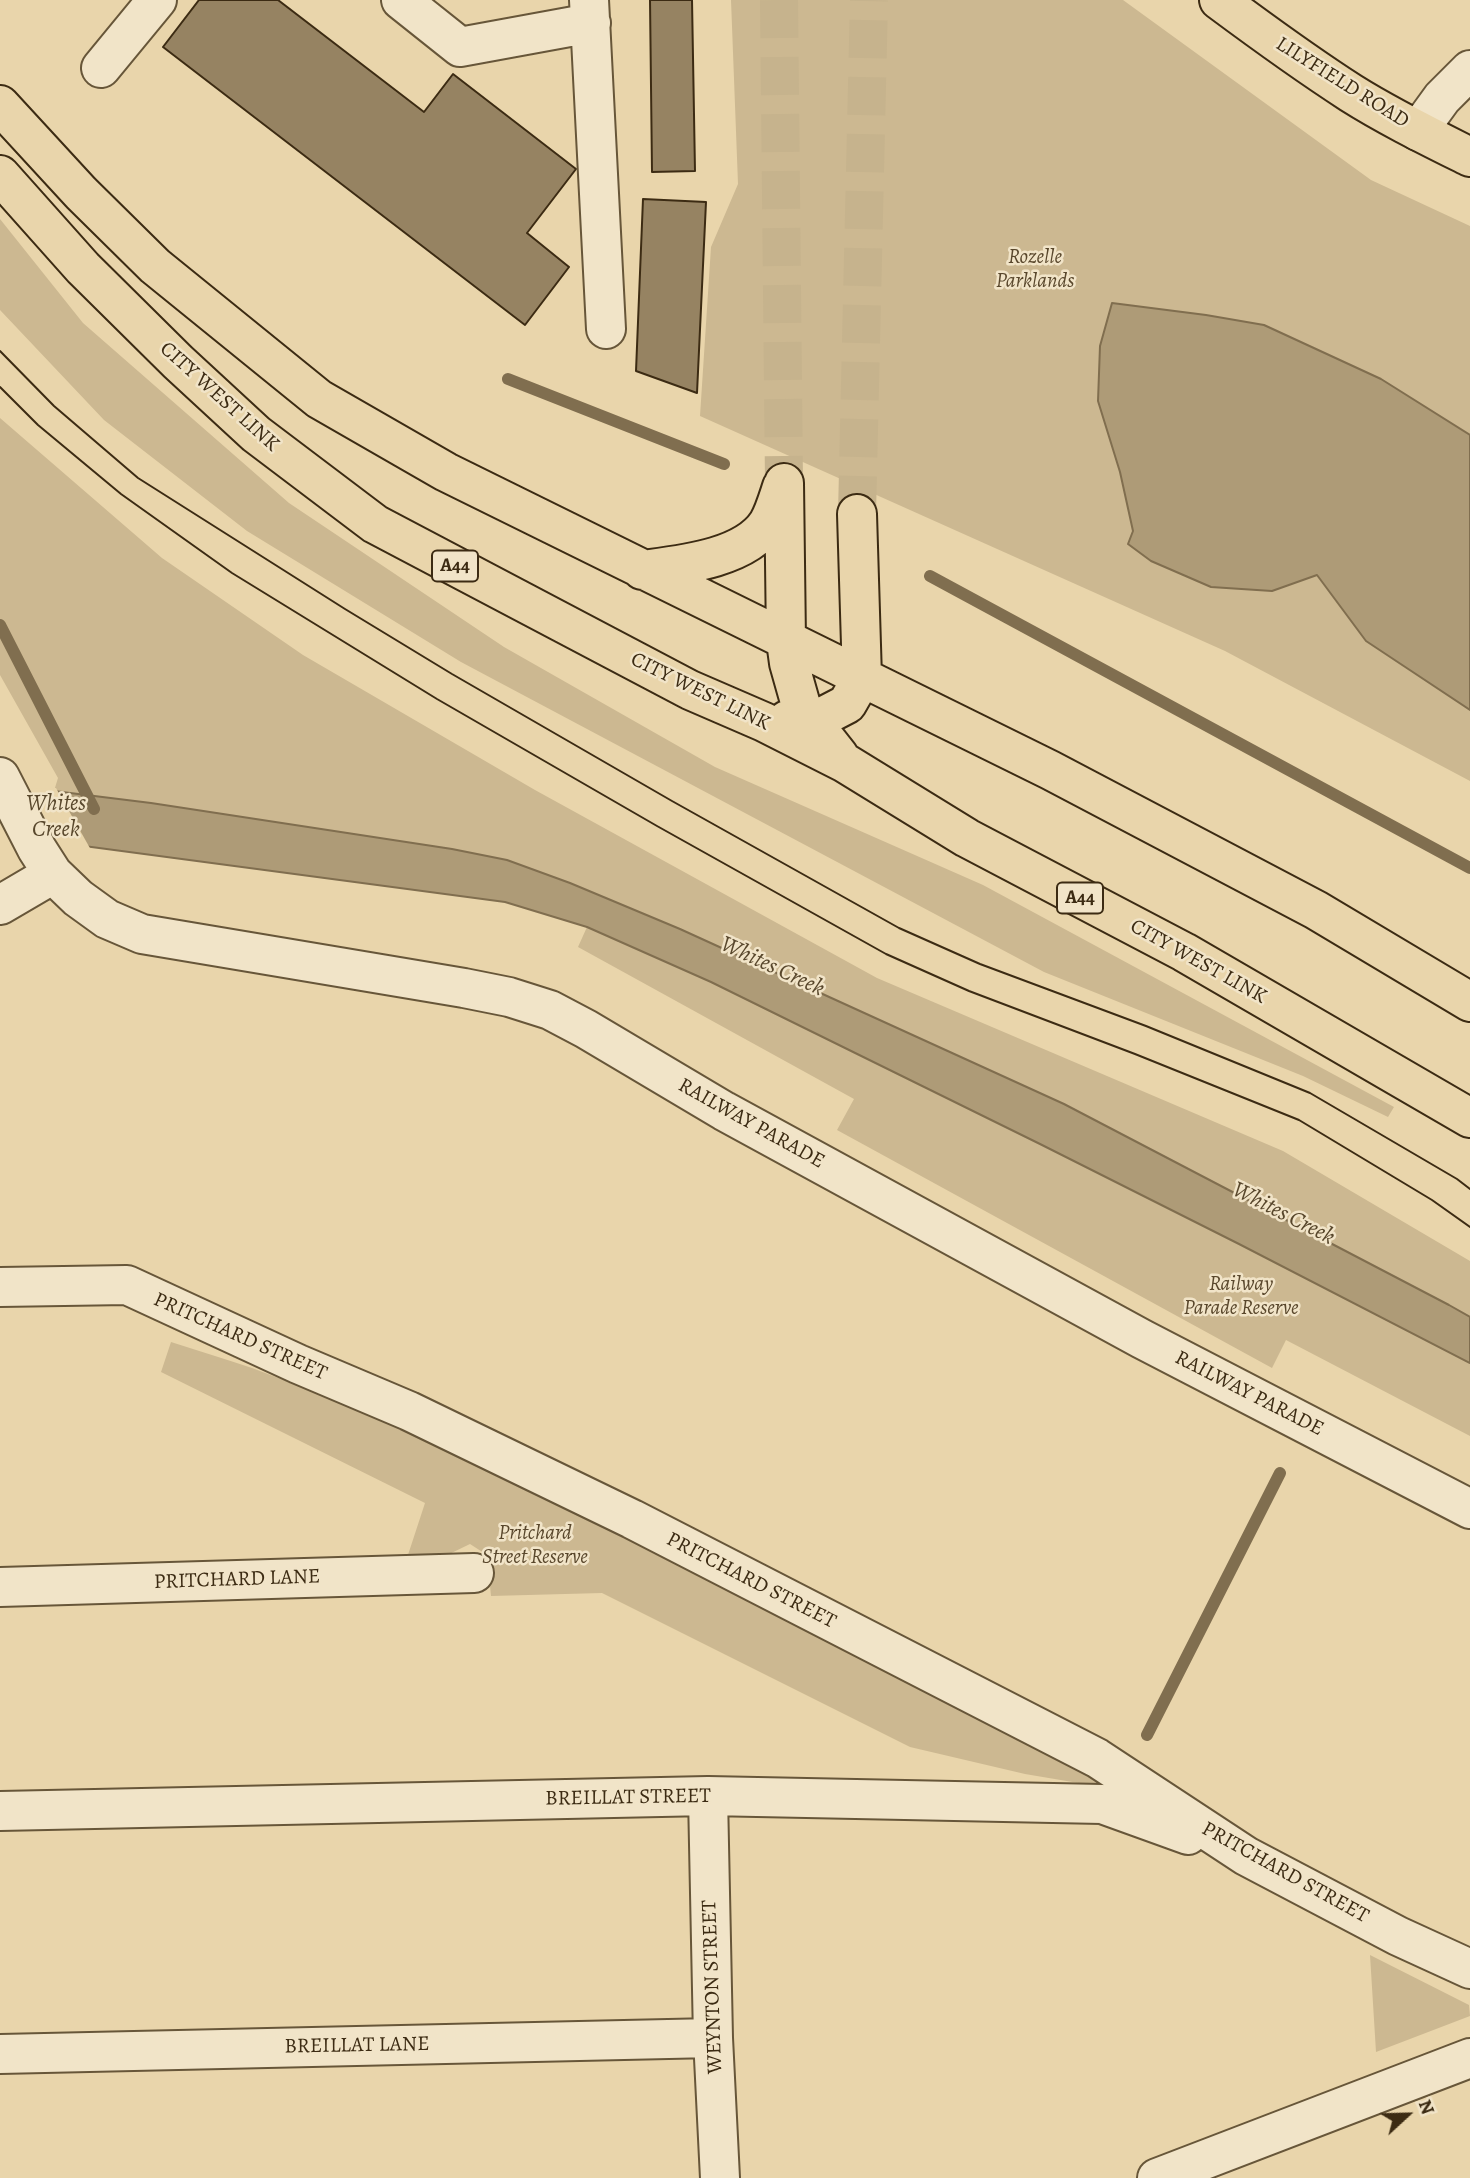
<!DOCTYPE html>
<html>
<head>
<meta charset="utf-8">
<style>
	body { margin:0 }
	#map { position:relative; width:1470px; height:2178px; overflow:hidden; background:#e9d5ab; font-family:Alegreya,serif }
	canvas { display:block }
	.north { position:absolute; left:1372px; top:2080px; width:70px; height:70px; -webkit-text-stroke:5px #f1e4c8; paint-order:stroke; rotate:68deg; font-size:19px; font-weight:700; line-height:28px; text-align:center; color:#3c2b13 }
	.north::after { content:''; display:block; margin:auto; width:24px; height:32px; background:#3c2b13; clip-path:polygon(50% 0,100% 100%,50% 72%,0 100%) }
</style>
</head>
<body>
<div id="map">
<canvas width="1470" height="2178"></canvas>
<div class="north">N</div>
</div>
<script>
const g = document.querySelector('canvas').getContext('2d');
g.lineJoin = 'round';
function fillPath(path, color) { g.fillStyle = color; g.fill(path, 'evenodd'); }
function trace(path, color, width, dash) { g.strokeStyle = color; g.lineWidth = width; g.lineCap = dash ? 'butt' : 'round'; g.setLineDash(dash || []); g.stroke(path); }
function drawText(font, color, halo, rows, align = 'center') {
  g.font = font + ' Alegreya,serif'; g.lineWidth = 5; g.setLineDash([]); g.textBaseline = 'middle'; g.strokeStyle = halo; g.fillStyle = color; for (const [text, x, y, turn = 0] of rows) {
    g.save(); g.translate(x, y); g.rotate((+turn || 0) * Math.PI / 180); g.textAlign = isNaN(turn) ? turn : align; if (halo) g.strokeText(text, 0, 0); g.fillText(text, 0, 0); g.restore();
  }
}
fillPath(new Path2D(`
	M731 0H1123L1371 180 1470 226V781L1225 651 700 416 711 247 738 184Z
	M0 219 83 323 289 503 504 647 715 767 983 885 1394 1107 1388 1117 1303 1076 1044 972 461 662 247 531 104 420 0 310Z
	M0 418 162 558 303 655 535 790 877 978 1283 1151 1470 1261V1317L1064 1104 680 929 570 883 507 860 452 849 151 803 54 791 58 778 0 675Z
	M587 927 711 982 1040 1144 1239 1244 1470 1363V1436L1286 1340 1272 1368 837 1130 854 1099 578 947Z
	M171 1342C198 1351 226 1359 252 1368 430 1433 597 1524 765 1610 883 1670 1002 1727 1120 1790L1025 1774 910 1747 602 1593 491 1596 487 1555 470 1544 439 1559 406 1561 425 1503 161 1372Z
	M1370 1955 1469 2005 1470 2016 1376 2052Z`), '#ccb891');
const water = new Path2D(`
	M1112 303 1206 315 1264 325 1381 379 1470 435V710L1366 641 1317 575 1272 591 1211 587 1151 561 1128 544 1133 531 1120 472 1098 401 1100 346Z
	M54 791 151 803 452 849 507 860 570 883 680 929 1064 1104 1449 1305 1470 1317V1363L1239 1244 1040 1144 711 982 587 927 505 902 84 846Z`);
fillPath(water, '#ae9b77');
trace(water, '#806e4f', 2);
fillPath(new Path2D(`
	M56 788 91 850 0 842V789Z`), '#e9d5ab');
trace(new Path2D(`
	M508 379 724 464
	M930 576 1470 868
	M0 625 94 809
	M1147 1735 1280 1473`), '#806e4f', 12);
const building = new Path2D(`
	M199 0H278L424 112 453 74 576 169 527 233 569 267 525 325 163 47Z
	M650 0H692L695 171 652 172Z
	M643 199 706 202 697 393 636 371Z`);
fillPath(building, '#968362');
trace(building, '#3c2b13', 2);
trace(new Path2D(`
	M779 0 784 483
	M857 514 869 0`), '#c6b38d', 38, [38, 19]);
const minor = new Path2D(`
	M401 0 460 47 591 23
	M589 0 606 329
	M101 68 157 0
	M1418 131 1442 98 1470 70
	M0 777 37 849 53 874 78 898 107 919 142 934 464 988 509 997 550 1010 586 1029 724 1111 1142 1339 1470 1509
	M0 905 53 874
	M0 1287 127 1285 298 1364 409 1411 632 1519 1097 1758 1246 1856 1398 1936 1470 1969
	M0 1587 474 1573
	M708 1796 713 2038 720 2178
	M0 1811 708 1796 1102 1804 1188 1835
	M0 2054 713 2038
	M1157 2178 1470 2058`);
const major = new Path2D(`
	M1219 0C1262 32 1306 64 1351 93 1389 117 1430 137 1470 157`);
const highway = new Path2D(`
	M0 105 81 193 155 266 319 399 446 472 1050 770 1316 910 1470 1002
	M0 175 83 268 178 362 256 434 375 524 690 690 764 722 845 763 967 838 1184 952 1470 1118
	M784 483 786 641 789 663 802 709 839 756
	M642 570C680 565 745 559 768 523 774 513 778 499 782 487
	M787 720 822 717 847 704 862 678 857 514`);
trace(minor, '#675639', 42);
trace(major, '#3c2b13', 42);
trace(highway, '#3c2b13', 42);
trace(minor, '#f1e4c8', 38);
trace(major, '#e9d5ab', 38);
trace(highway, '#e9d5ab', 38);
trace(new Path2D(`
	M0 351 54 406 138 478 345 609 452 674 672 801 899 928 980 964 1146 1026 1310 1093 1457 1179 1470 1189
	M0 387 38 425 121 494 232 573 437 699 657 826 886 954 969 991 1135 1054 1299 1120 1432 1200 1470 1227`), '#3c2b13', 2);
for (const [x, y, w] of [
	[455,566,46],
	[1080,898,46]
]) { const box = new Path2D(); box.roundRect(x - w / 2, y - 15.5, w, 31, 5); g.fillStyle = '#f1e4c8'; g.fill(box); trace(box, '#3c2b13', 2); }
drawText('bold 19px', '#3c2b13', null, [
	["A44",455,566],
	["A44",1080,898]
]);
drawText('21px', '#3c2b13', '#f1e4c8', [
	["LILYFIELD ROAD",1342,83,32],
	["CITY WEST LINK",219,397,42],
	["CITY WEST LINK",700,692,26],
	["CITY WEST LINK",1198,962,29],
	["RAILWAY PARADE",751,1124,29],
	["PRITCHARD STREET",240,1337,24],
	["RAILWAY PARADE",1249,1394,27],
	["PRITCHARD LANE",237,1580,-2],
	["PRITCHARD STREET",751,1581,27],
	["BREILLAT STREET",628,1798,-1],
	["PRITCHARD STREET",1285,1873,29],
	["WEYNTON STREET",713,1987,-92],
	["BREILLAT LANE",357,2046,-1]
]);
drawText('italic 21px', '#59472c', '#f1e4c8', [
	["Rozelle",1035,258],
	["Parklands",1035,282],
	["Railway",1241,1285],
	["Parade Reserve",1241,1309],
	["Pritchard",535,1534],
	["Street Reserve",535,1558]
]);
drawText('italic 23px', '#58472c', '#f1e4c8', [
	["Whites",56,804],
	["Creek",56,830],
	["Whites Creek",772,967,25],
	["Whites Creek",1283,1214,27]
]);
</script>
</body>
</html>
